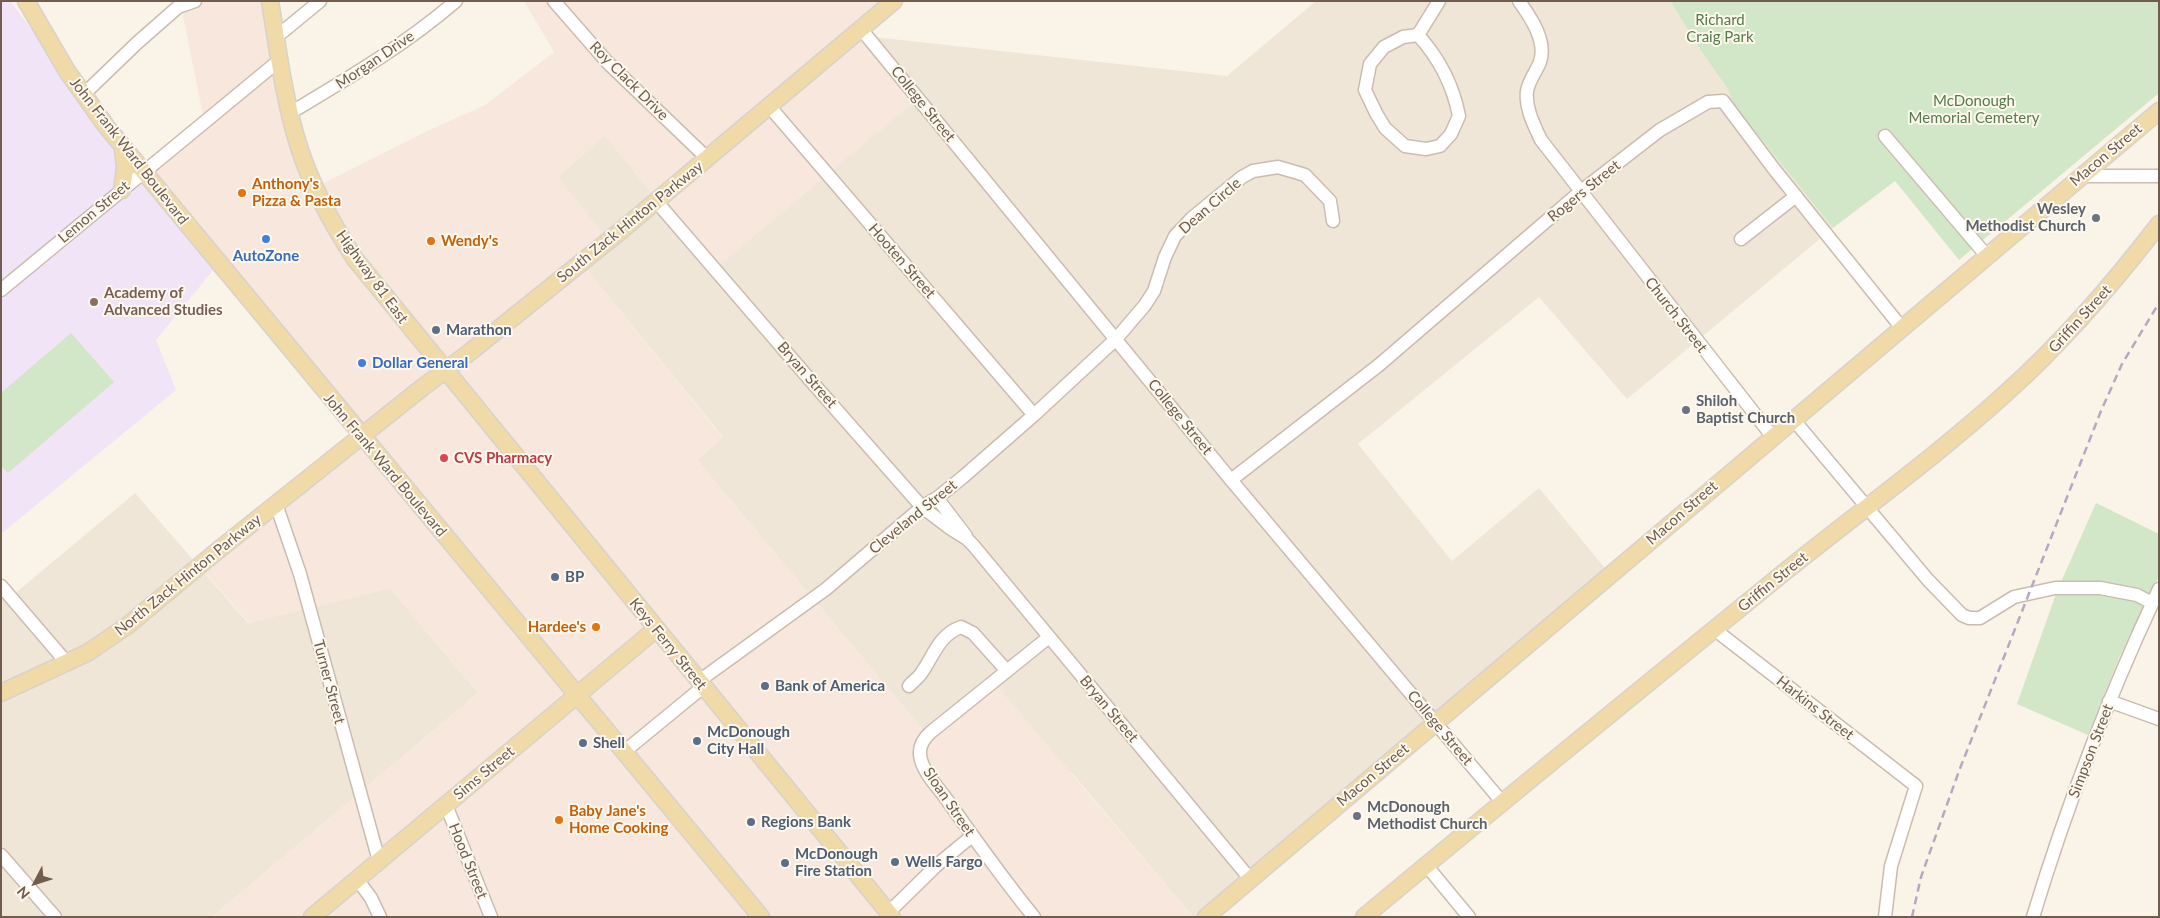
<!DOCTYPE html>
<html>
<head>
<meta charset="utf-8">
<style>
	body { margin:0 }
	#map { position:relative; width:2160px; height:918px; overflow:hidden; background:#faf4e8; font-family:Lato,sans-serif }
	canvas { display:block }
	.frame { position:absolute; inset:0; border:2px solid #705d4f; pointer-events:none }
	.north { position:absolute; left:10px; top:858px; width:50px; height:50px; -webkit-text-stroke:4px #fdf8ed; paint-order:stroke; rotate:230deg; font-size:14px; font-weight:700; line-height:20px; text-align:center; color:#705d4f }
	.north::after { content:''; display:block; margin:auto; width:18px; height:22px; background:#705d4f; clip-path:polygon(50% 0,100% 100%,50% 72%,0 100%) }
</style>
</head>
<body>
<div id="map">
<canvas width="2160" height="918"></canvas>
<div class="frame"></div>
<div class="north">N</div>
</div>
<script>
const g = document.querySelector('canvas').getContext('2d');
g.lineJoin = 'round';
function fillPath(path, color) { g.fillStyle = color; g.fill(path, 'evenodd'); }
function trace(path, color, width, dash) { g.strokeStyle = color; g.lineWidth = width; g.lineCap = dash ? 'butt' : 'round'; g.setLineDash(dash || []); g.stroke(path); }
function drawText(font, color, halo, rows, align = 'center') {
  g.font = font + ' Lato,sans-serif'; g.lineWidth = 4; g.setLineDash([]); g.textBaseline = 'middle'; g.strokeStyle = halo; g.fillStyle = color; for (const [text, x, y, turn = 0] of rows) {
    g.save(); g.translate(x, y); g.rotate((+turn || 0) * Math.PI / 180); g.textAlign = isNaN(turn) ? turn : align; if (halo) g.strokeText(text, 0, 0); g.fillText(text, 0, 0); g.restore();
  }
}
fillPath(new Path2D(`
	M1316 1H1670L1703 54 1728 89 1733 104 1833 228 1627 399 1539 297 1358 444 1452 561 1539 488 1609 573 1203 917H1193L1072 773 927 735 697 460 723 437 578 259 558 177 605 135 714 270 865 36 1227 76Z
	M135 493 248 623 390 588 478 693 212 917H1V582L13 595Z`), '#f0e6d7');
fillPath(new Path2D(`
	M180 1H267L318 186 423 133 485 105 554 52 524 1H905L865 36 919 98 714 270 605 136 558 177 605 235 578 259 723 438 697 460 927 735 993 681 1193 917H212L478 693 390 588 249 623 199 566 359 440 135 181 204 120Z`), '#f8e7dd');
fillPath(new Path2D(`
	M1 1H10L106 126 219 263 156 340 176 390 1 534Z`), '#f1e4f6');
fillPath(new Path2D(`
	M1670 1H2159V93L1959 260 1895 181 1833 228 1733 104 1728 89 1703 54Z
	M71 333 114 382 8 473 1 466V393Z
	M2096 503 2159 534V576L2119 658 2088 735 2017 704 2057 591Z`), '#d2e6c8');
const minor = new Path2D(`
	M554 1 608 63 707 158
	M1519 1C1531 18 1547 41 1540 62 1536 72 1529 80 1527 91 1525 108 1534 125 1541 140L1772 436
	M861 29 1231 480 1502 802
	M1418 35C1439 58 1453 85 1459 116L1451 134 1440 146 1426 149 1405 146 1385 128 1376 113 1365 90 1370 64 1384 47 1403 37Z
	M1418 35 1439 1
	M275 38 320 1
	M83 95 137 43 178 7 195 1
	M769 106 1034 415
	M290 113C347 79 405 45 456 1
	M1885 136 1986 255
	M2082 176H2159
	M656 201 811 381 922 507 951 529 967 539 973 545 1251 880
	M1741 239 1796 196
	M1 290 281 59
	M1793 419 1928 580 1962 615 1969 618H1980L2014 597 2055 588H2100L2137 595 2152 603
	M1231 480 1379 365 1580 192 1660 130 1708 102 1723 101 1774 169 1901 327
	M937 498 966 536
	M276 504 300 574 379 861
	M1 586 67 663
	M1714 629 1916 786 1891 866 1885 917
	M699 681 826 589 922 507 937 498 963 477 1034 415 1116 339 1145 305 1154 291 1165 257 1175 236 1192 218 1242 177 1253 171 1278 167 1305 175 1330 201 1333 221
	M909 686C912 682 917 679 920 675 933 658 938 635 961 627L973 633 1007 671
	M2109 701 2159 719
	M625 751 703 687
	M446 805 491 917
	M1 855 55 917
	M1426 865 1469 917
	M357 879 371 898 380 917
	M888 913 937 865 972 836
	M1034 917C1002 878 974 838 945 797 936 785 922 771 920 755 919 745 924 738 931 732L1049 637
	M2033 917C2067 805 2109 695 2159 589`);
const major = new Path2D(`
	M26 1 67 71 106 126 761 917
	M270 1C278 50 284 100 299 147 312 187 332 224 355 259L892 917
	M122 190 125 168 123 148
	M1 693 87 653 127 626 216 552 423 387 470 352 623 229 894 1
	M312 917 656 629
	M1206 917 2159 111
	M1364 917C1504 800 1646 685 1787 570 1860 511 1937 456 2006 393 2063 342 2113 284 2159 224`);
trace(minor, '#cabcaf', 15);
trace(major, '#d7d2ce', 19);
trace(minor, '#fff', 12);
trace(major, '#f0daa8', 16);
trace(new Path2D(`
	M1912 917 1921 877 1959 771 2101 411 2122 364 2159 303`), '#b7a7c2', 2.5, [8, 5]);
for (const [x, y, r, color] of [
	[242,193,5,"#e8710a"],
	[2096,218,5,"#6b7280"],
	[266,239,5,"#3f7fe0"],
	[431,241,5,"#e8710a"],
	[94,302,5,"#8d6e63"],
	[436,330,5,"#5c6f8a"],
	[362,363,5,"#3f7fe0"],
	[1686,410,5,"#6b7280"],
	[444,458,5,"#e0444e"],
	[555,577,5,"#5c6f8a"],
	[596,627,5,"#e8710a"],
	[765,686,5,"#5c6f8a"],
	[697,741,5,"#5c6f8a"],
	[583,743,5,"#5c6f8a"],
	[1357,816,5,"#6b7280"],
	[559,820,5,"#e8710a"],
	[751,822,5,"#5c6f8a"],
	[895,862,5,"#5c6f8a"],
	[785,863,5,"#5c6f8a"]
]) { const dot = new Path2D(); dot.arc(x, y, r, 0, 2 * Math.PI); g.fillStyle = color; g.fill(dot); trace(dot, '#fdf8ed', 2); }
drawText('15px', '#567a4c', '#fdf8ed', [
	["Richard",1720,20],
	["Craig Park",1720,37],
	["McDonough",1974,101],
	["Memorial Cemetery",1974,118]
]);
drawText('15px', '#705d4f', '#fdf8ed', [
	["Morgan Drive",375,60,-34],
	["Roy Clack Drive",629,81,45],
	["College Street",923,104,51],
	["John Frank Ward Boulevard",129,151,52],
	["Macon Street",2106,155,-40],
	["Rogers Street",1584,191,-39],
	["Dean Circle",1210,206,-41],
	["Lemon Street",94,212,-40],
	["South Zack Hinton Parkway",630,222,-39],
	["Hooten Street",902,261,49],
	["Highway 81 East",372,277,54],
	["Church Street",1676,315,52],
	["Griffin Street",2080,319,-48],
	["Bryan Street",807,375,49],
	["College Street",1180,417,51],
	["John Frank Ward Boulevard",385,465,50],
	["Macon Street",1682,513,-41],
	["Cleveland Street",913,517,-39],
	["North Zack Hinton Parkway",188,575,-39],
	["Griffin Street",1773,582,-39],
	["Keys Ferry Street",668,644,51],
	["Turner Street",329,682,75],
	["Harkins Street",1815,708,38],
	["Bryan Street",1109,709,50],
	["College Street",1440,728,50],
	["Simpson Street",2091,751,-69],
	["Sims Street",484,773,-40],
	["Macon Street",1373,775,-40],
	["Sloan Street",949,802,56],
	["Hood Street",468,861,68]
]);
drawText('bold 15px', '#c56008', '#fdf8ed', [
	["Anthony's",252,184],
	["Pizza & Pasta",252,201],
	["Wendy's",441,241],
	["Hardee's",586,627,"right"],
	["Baby Jane's",569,811],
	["Home Cooking",569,828]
], 'left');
drawText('bold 15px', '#5b616d', '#fdf8ed', [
	["Wesley",2086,209,"right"],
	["Methodist Church",2086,226,"right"],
	["Shiloh",1696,401],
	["Baptist Church",1696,418],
	["McDonough",1367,807],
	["Methodist Church",1367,824]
], 'left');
drawText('bold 15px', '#366cbe', '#fdf8ed', [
	["AutoZone",266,256],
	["Dollar General",372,363,"left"]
]);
drawText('bold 15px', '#785e54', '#fdf8ed', [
	["Academy of",104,293],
	["Advanced Studies",104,310]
], 'left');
drawText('bold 15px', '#4e5e75', '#fdf8ed', [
	["Marathon",446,330],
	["BP",565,577],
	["Bank of America",775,686],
	["McDonough",707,732],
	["City Hall",707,749],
	["Shell",593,743],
	["Regions Bank",761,822],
	["McDonough",795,854],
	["Fire Station",795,871],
	["Wells Fargo",905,862]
], 'left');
drawText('bold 15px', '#be3a42', '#fdf8ed', [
	["CVS Pharmacy",454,458]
], 'left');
</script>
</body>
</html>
